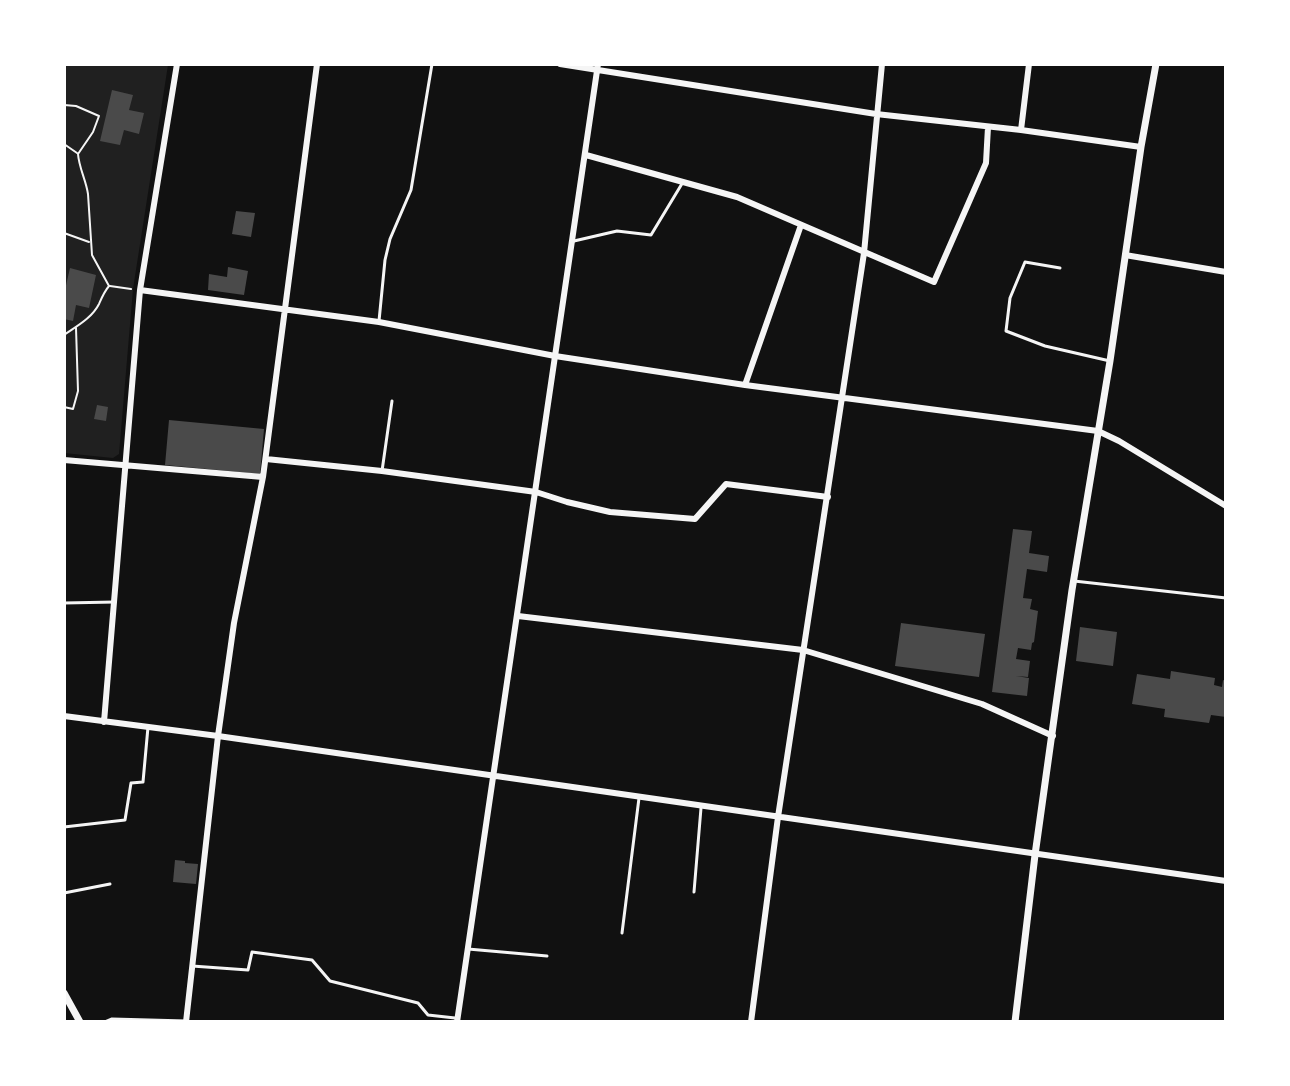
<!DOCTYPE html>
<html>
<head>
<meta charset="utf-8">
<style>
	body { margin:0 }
	#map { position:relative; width:1290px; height:1086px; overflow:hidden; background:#111; font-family:Roboto,sans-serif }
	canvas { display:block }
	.frame { position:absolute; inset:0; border:66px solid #fff; pointer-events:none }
</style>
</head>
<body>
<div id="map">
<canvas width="1290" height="1086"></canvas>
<div class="frame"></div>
</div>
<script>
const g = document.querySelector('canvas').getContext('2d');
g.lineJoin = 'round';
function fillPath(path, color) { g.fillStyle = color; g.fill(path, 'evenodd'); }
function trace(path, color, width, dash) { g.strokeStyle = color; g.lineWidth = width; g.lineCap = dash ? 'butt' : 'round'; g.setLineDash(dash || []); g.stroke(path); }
fillPath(new Path2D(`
	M64 64 168 65 133 289 119 454 113 458 64 453Z`), '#202020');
fillPath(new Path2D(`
	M112 90 133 95 129 110 144 113 139 134 124 130 120 145 100 141Z
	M236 211 255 213 251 237 232 234Z
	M228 267 248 271 244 295 208 290 209 274 227 277Z
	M70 268 96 275 89 308 76 305 73 321 64 319V294Z
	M97 405 108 407 106 421 94 419Z
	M169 420 264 429 260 474 165 465Z
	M1013 529 1032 531 1029 553 1049 556 1047 572 1027 569 1023 598 1032 599 1030 609 1038 611 1034 642 1032 643 1031 650 1018 648 1016 659 1030 661 1028 677 1016 676 1029 678 1027 696 992 692Z
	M901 623 985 634 979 677 895 666Z
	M1080 627 1117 632 1113 666 1076 661Z
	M1171 671 1215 678 1214 685 1222 687 1223 680 1226 681V717L1211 715 1209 723 1164 717 1165 709 1132 704 1137 674 1170 679Z
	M175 860 185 861V863L198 864 196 884 173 882Z`), '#4a4a4a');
trace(new Path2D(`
	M64 105 76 106 99 116 93 132 78 154C79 168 86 180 88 194L92 255 109 286C104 292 102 297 99 304 92 318 77 326 64 335
	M64 144 77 153
	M64 233 89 242
	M110 286 131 289
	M64 407 73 409 78 391 76 328`), '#f5f5f5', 2);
trace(new Path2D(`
	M574 241 617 231 651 235 683 182
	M1060 268 1025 262 1010 298 1006 331 1045 346 1110 361
	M379 321 385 260 390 239 411 190 432 64
	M382 471 392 401
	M1074 581 1226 598
	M64 603 115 602
	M64 827 125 820 131 783 143 782 148 727
	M694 892 701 808
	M64 893 110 884
	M622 933 639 798
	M468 949 547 956
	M192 966 248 970 252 952 312 960 330 981 418 1003 428 1015 455 1018
	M105 1022 112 1019 186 1021`), '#f5f5f5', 3);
trace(new Path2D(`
	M177 64 140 290 379 322 555 356 745 385 1098 431 1119 441 1226 506
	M560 64 876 114 1021 130 1141 147
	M1021 130 1029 64
	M586 155 737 197 934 282 986 163 988 127
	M1125 255 1226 272
	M745 385 801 225
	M266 459 382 471 536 492 567 502 610 512 695 519 726 484 828 497
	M64 460 263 477
	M518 616 803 650 982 704 1053 736
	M64 716 218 736 1226 881
	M104 722 140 290
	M186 1022 218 736 234 623 263 477 317 64
	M457 1022 598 64
	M751 1022 778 817 864 253 882 64`), '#f5f5f5', 6);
trace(new Path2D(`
	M64 993 80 1022
	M1015 1022 1035 855 1072 590 1110 361 1141 147 1156 64`), '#f5f5f5', 7);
</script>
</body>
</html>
